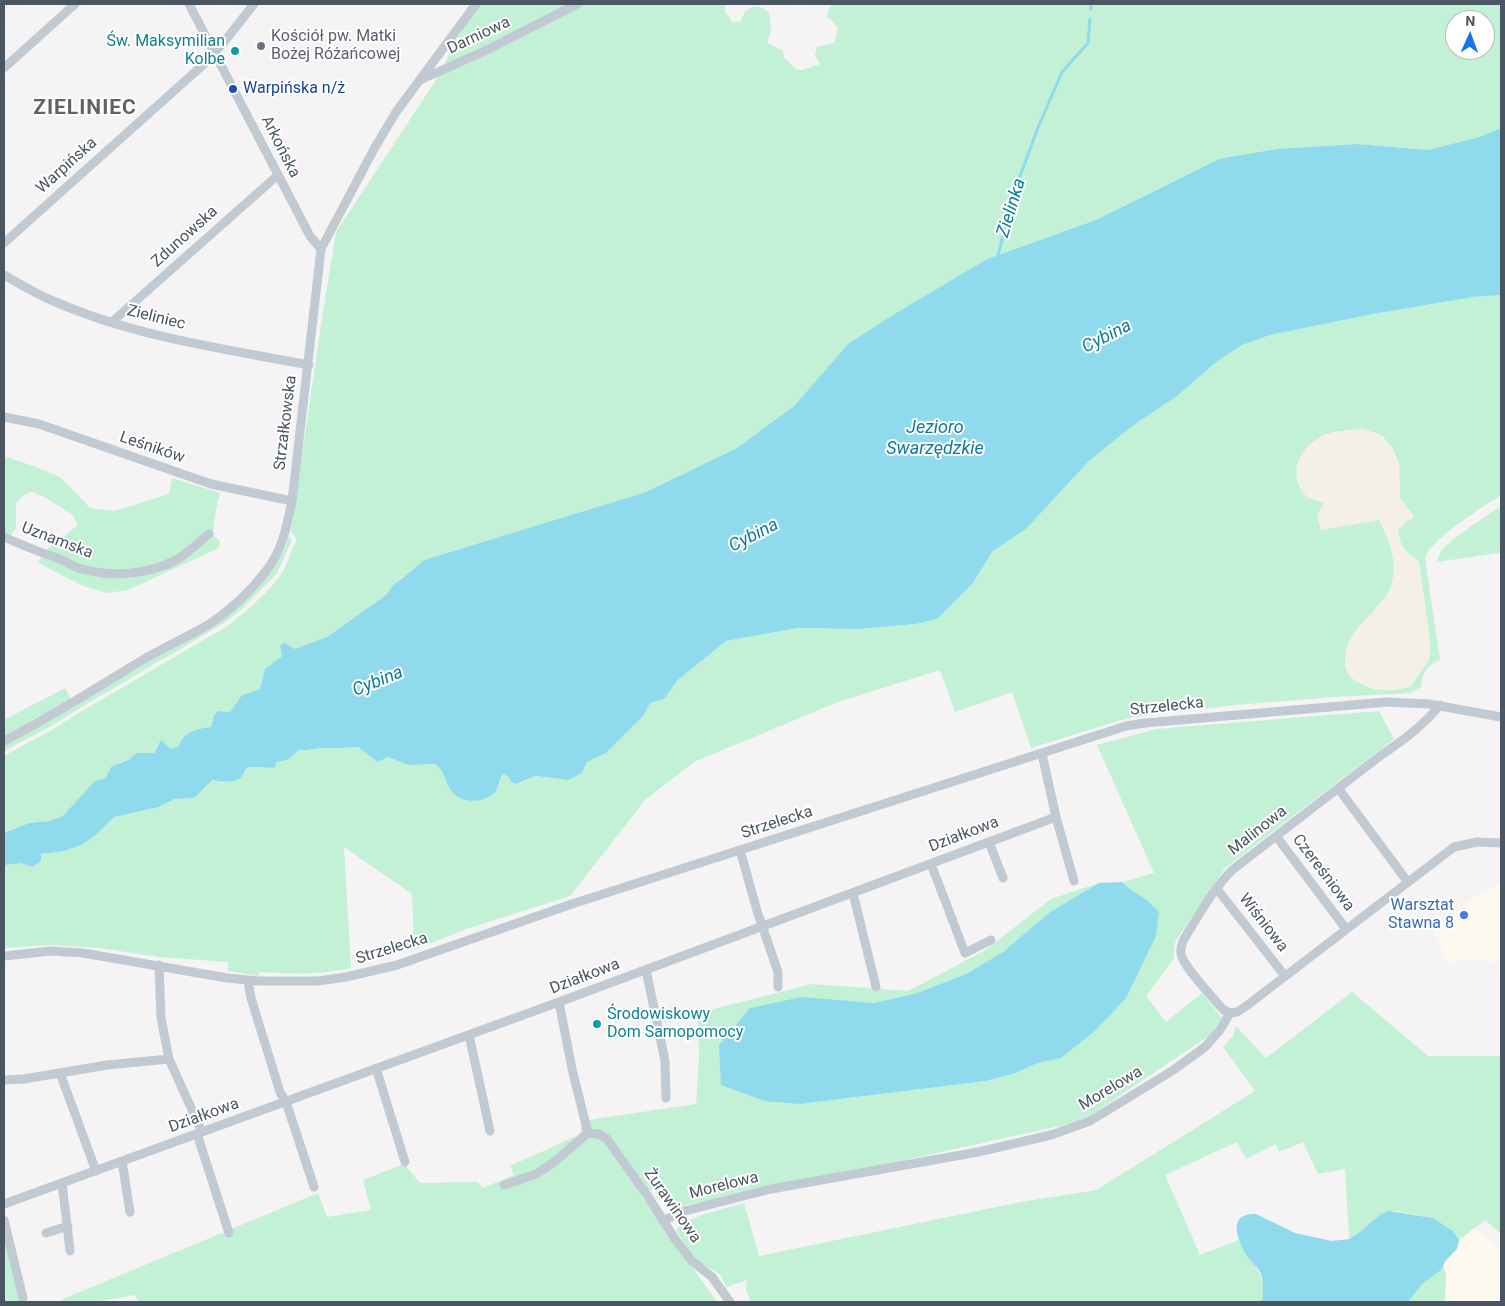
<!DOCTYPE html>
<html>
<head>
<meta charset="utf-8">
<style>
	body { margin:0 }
	#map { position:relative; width:1505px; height:1306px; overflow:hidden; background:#f5f3f3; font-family:Roboto,sans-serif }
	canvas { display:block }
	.frame { position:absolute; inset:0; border:5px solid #4a5661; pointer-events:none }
	.north { position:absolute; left:1445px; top:10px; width:50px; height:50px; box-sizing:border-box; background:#fff; border:1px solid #b7bbc0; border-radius:50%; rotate:2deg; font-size:14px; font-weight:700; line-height:20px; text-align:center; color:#4a5661 }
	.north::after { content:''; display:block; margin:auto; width:18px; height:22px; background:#1a73e8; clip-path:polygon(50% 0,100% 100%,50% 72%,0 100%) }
</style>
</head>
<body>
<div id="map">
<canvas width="1505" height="1306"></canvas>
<div class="frame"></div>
<div class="north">N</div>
</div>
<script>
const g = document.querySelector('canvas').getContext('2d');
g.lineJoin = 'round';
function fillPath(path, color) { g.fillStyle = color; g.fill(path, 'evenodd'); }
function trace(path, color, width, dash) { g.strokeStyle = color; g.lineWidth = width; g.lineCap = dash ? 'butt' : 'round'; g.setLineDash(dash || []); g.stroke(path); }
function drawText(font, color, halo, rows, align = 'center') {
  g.font = font + ' Roboto,sans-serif'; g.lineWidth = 4; g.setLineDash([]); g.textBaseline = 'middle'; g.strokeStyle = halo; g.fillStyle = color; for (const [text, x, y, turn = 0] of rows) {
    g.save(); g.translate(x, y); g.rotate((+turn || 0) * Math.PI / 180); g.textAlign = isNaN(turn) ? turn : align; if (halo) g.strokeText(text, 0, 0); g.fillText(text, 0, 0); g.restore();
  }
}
fillPath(new Path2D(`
	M1501 883V962L1463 960 1449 963 1433 930 1483 891Z
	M1475 1228 1501 1249V1302H1445L1446 1275 1443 1266 1453 1253 1458 1245 1459 1240Z`), '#fdf9ef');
fillPath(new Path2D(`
	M481 4H726L725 11 732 22 741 21 745 11 754 6 763 8 769 12 771 31 767 43 783 51 784 58 797 70H803L820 64 815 55 817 47 834 43 838 28 831 20 826 17 831 4H1501V128L1479 137 1428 150 1357 144 1276 149 1219 159 1096 220 987 259 849 343 794 406 737 448 646 492 424 560 403 578 394 584 386 595 327 637 295 649 280 647 282 656 265 669 260 689 242 695 230 712 218 711 214 715 211 727C197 729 183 733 178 747L171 749 158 744 154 753H136L130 759 120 762 106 779 63 816 49 821 29 823 4 833V756L55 728 82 711 226 627C245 612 266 595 280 576 288 565 290 551 297 540L291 531 321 325 336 232 434 83 468 19ZM1455 20H1485V50H1455Z
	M1501 295V495C1483 507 1431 538 1425 558L1440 660C1425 668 1423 671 1421 687L1410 693 1333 697 1236 705 1140 716 1121 720 1031 748 1012 692 955 712 940 670 838 702 694 762 646 799 570 896 466 929 414 950 412 894 344 847 351 968C318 975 293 974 259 972L258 976 228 971V962L159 957 100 948 51 945 4 948V865L5 864 20 863 32 867 41 854 64 851 114 817 159 807 175 799 194 798 214 780 223 783 250 766C262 770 291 759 299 750 308 751 316 748 324 748 336 748 346 748 358 747L378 762 388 757 408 765 435 764 444 771 449 787 497 790 503 774 509 777 511 782 521 783 536 776 568 780 582 773 587 762 606 753 644 715 650 703 664 699 678 680 726 641 798 628 859 629 905 625 938 618 973 583 992 552 1027 528 1089 461 1135 424 1177 396 1219 360 1242 345 1270 335 1373 314 1473 297ZM1399 477 1400 498 1405 522 1398 530C1400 548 1405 551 1419 562L1430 641V658L1411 686C1395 691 1383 692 1367 687 1369 663 1369 637 1373 613 1375 607 1381 603 1385 598 1402 573 1392 544 1379 520L1317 515 1324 503Z
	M4 456 36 467 60 477 90 508 115 511 169 494 172 478 220 493C216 507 214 520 213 535L220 541 219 548 128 590 107 593 83 586 38 563 46 550 78 525 72 514 46 498 32 492 23 495 16 503V528L9 537 4 535Z
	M1501 508V546L1499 553 1436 562 1442 549 1456 537 1496 509Z
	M289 536 292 540 277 573 242 609 224 623 80 708 53 725 4 751V746L41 725 249 596C267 577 281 561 289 536Z
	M65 688 71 698 4 737V720Z
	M1379 711 1394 739 1225 868 1176 940 1174 948V958L1146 996 1166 1022 1202 993 1222 1018 1210 1035 1088 1117 1064 1125 905 1160 669 1209 653 1189 641 1195 717 1302H138L135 1295 94 1302H63V1299L318 1193 327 1217 371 1210 363 1180 404 1164 420 1183 478 1182 483 1188 514 1175 510 1166 581 1134V1121L696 1104 699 1057 698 1013 812 984 908 991 984 951 1051 899 1099 883 1050 912 1003 952 966 974 917 993 874 1003 842 1001 727 1037 719 1045 800 1104 985 1081 1013 1074 1038 1063 1060 1058 1147 900 1130 889 1122 882 1154 873 1097 745 1156 729Z
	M1352 992 1428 1056H1500L1501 1055V1234L1485 1220 1459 1240 1453 1231 1433 1218 1395 1211 1381 1214 1360 1232 1349 1239 1345 1169 1318 1174 1303 1142 1279 1152 1276 1144 1246 1159 1237 1142 1165 1175 1200 1255 1239 1240C1251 1265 1267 1271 1262 1302H751L746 1290 747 1280 726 1287 721 1275 694 1259 676 1230C685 1216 727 1209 744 1203L759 1256 1021 1202 1096 1190 1255 1091 1223 1047 1233 1036 1236 1026 1266 1058Z
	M4 1236 22 1302H4Z
	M1443 1266 1446 1275 1445 1302H1408L1422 1284 1441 1270Z`), '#c3f1d5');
fillPath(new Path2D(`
	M1363 429 1382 435 1393 449 1399 463 1400 498 1413 515V519L1405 522 1398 530C1400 548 1405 551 1419 562L1430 641V658L1411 686C1393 692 1377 692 1359 683 1349 677 1344 672 1345 659 1346 623 1385 613 1392 583 1397 560 1390 540 1379 520L1321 530 1317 515 1324 503C1319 501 1310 500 1306 496 1286 474 1300 446 1324 435 1337 430 1349 430 1363 429Z`), '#f5f0e5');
fillPath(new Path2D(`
	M1501 128V295L1473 297 1373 314 1270 335 1242 345 1219 360 1177 396 1135 424 1089 461 1027 528 992 552 973 583 938 618 921 623 905 625 859 629 798 628 726 641 678 680 664 699 650 703 644 715 606 753 587 762 582 773 568 780 536 776 516 784 511 782 509 777 503 774C499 780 499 787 495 792 483 805 457 804 449 787 443 775 446 774 435 764L408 765 388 757 378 762 358 747C346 748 336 748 324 748 316 748 308 751 299 750L287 760 277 762 274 768C269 768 249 766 247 768 244 770 245 772 243 775 236 783 223 783 213 780L194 798 175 799 159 807 114 817 98 833 83 844 64 851 41 854V861L32 867 20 863 4 865V833L29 823 49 821 63 816 95 781 106 778 111 767 130 759 136 753H154L161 740 171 749 178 747C184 732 196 729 211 727L214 715 218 711 230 712 242 695 260 689 265 669 282 656 280 646 284 643 295 649 327 637 386 595 394 584 403 578 424 560 646 492 737 448 794 406 849 343 898 312 987 259 1096 220 1219 159 1276 149 1357 144 1428 150 1479 137Z
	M1122 882 1130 889 1147 900 1159 912 1156 936 1126 998 1096 1030 1061 1058 1038 1063 1013 1074 985 1081 800 1104 765 1101 721 1085 719 1045 750 1008 802 997 874 1003 917 993 966 974 1003 952 1050 912 1099 883Z
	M1388 1211 1433 1218 1453 1231 1459 1240 1457 1249 1446 1260 1441 1270 1422 1284 1408 1302H1262C1263 1294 1264 1280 1260 1272 1257 1266 1251 1262 1248 1257 1237 1241 1226 1213 1256 1214L1295 1233 1332 1241 1349 1239 1360 1232 1381 1214Z`), '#90daee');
trace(new Path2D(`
	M1091 4V9
	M997 259 1015 190 1037 130 1062 72 1088 43 1090 19`), '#90daee', 3);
trace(new Path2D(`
	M189 4 310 236 321 249
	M4 68 75 4
	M420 80 489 49 577 4
	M4 243 204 64 224 42 254 4
	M4 275C21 285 39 296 58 303 137 337 225 349 309 365
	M112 322 278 175
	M4 417 39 424 211 484 292 501
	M4 537C22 545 39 552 57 558 66 561 73 567 82 569 111 577 148 575 176 560 188 553 198 543 209 534
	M4 741C52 716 98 687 144 659 165 647 187 637 208 625 229 611 251 591 266 571 282 551 287 526 292 501L321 249 374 149 396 112 476 4
	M1042 754 1056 817 1074 881
	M1338 788 1407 881
	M1276 836 1346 929
	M989 842 1003 878
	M740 850 758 914 778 972V987
	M931 864 965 953 991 940
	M1217 889 1285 976
	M853 893 876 987
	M4 956 51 951 83 953 227 978 259 981H318L346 977 397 965 572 904 1126 726 1145 723 1387 702 1429 704 1501 717
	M159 965 161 1018 169 1059 202 1132
	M646 970 665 1061 666 1098
	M248 981 251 998 280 1092 286 1102 314 1187
	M559 1002 572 1069 588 1133
	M1230 1013 1224 1010 1219 1005C1210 994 1183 966 1181 954 1180 949 1182 944 1184 939 1197 918 1217 882 1236 867L1380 756C1402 741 1423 726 1440 705
	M469 1035 490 1131
	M376 1068 405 1162
	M60 1073 96 1171
	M4 1080 24 1079 107 1065 169 1059
	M588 1133 599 1134 607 1139 647 1195 675 1239 692 1261 712 1277 730 1302
	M197 1134 229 1233
	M122 1161 130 1212
	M62 1183 70 1251
	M504 1185 536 1174 553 1163 588 1133
	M4 1204 559 1002 1056 817
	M4 1220 23 1298
	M663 1221 681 1212 771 1189 978 1152 1051 1135 1090 1121 1172 1071 1205 1047 1220 1030 1230 1013 1237 1012 1245 1007 1454 847 1477 842 1501 843
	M46 1233 68 1226`), '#c1cad2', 9);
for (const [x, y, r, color] of [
	[261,46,5,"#6b7280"],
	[235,51,5,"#0f9aa8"],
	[233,89,5,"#1a4fb4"],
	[1464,915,5,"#3f7fe0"],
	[597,1024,5,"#0f9aa8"]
]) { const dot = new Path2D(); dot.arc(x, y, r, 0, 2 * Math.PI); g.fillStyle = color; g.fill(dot); trace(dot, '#fff', 2); }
drawText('16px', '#4a5661', '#fff', [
	["Darniowa",479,36,-25],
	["Arkońska",280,147,63],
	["Warpińska",67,166,-42],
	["Zdunowska",185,237,-42],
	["Zieliniec",156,318,14],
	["Strzałkowska",286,423,-83],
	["Leśników",152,448,19],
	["Uznamska",57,541,21],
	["Strzelecka",1167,707,-6],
	["Strzelecka",777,823,-18],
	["Malinowa",1258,831,-38],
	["Działkowa",964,835,-21],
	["Czereśniowa",1323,873,53],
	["Wiśniowa",1263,923,52],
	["Strzelecka",392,949,-17],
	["Działkowa",585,977,-21],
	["Morelowa",1111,1089,-31],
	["Działkowa",204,1116,-20],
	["Morelowa",724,1186,-14],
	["Żurawinowa",672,1206,55]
]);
drawText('16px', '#5b616d', '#fff', [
	["Kościół pw. Matki",271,37],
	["Bożej Różańcowej",271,55]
], 'left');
drawText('16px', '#0d838f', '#fff', [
	["Św. Maksymilian",225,42],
	["Kolbe",225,60],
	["Środowiskowy",607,1015,"left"],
	["Dom Samopomocy",607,1033,"left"]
], 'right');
drawText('16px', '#164399', '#fff', [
	["Warpińska n/ż",243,89]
], 'left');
drawText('16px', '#366cbe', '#fff', [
	["Warsztat",1454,906],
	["Stawna 8",1454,924]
], 'right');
drawText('italic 18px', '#0c7c9b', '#fff', [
	["Zielinka",1012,208,-73],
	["Cybina",1107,337,-27],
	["Jezioro",935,428],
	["Swarzędzkie",935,449],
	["Cybina",754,536,-27],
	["Cybina",378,682,-22]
]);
g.letterSpacing = '1px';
drawText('bold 21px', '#5f6368', '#fff', [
	["ZIELINIEC",85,109]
]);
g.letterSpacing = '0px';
</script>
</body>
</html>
